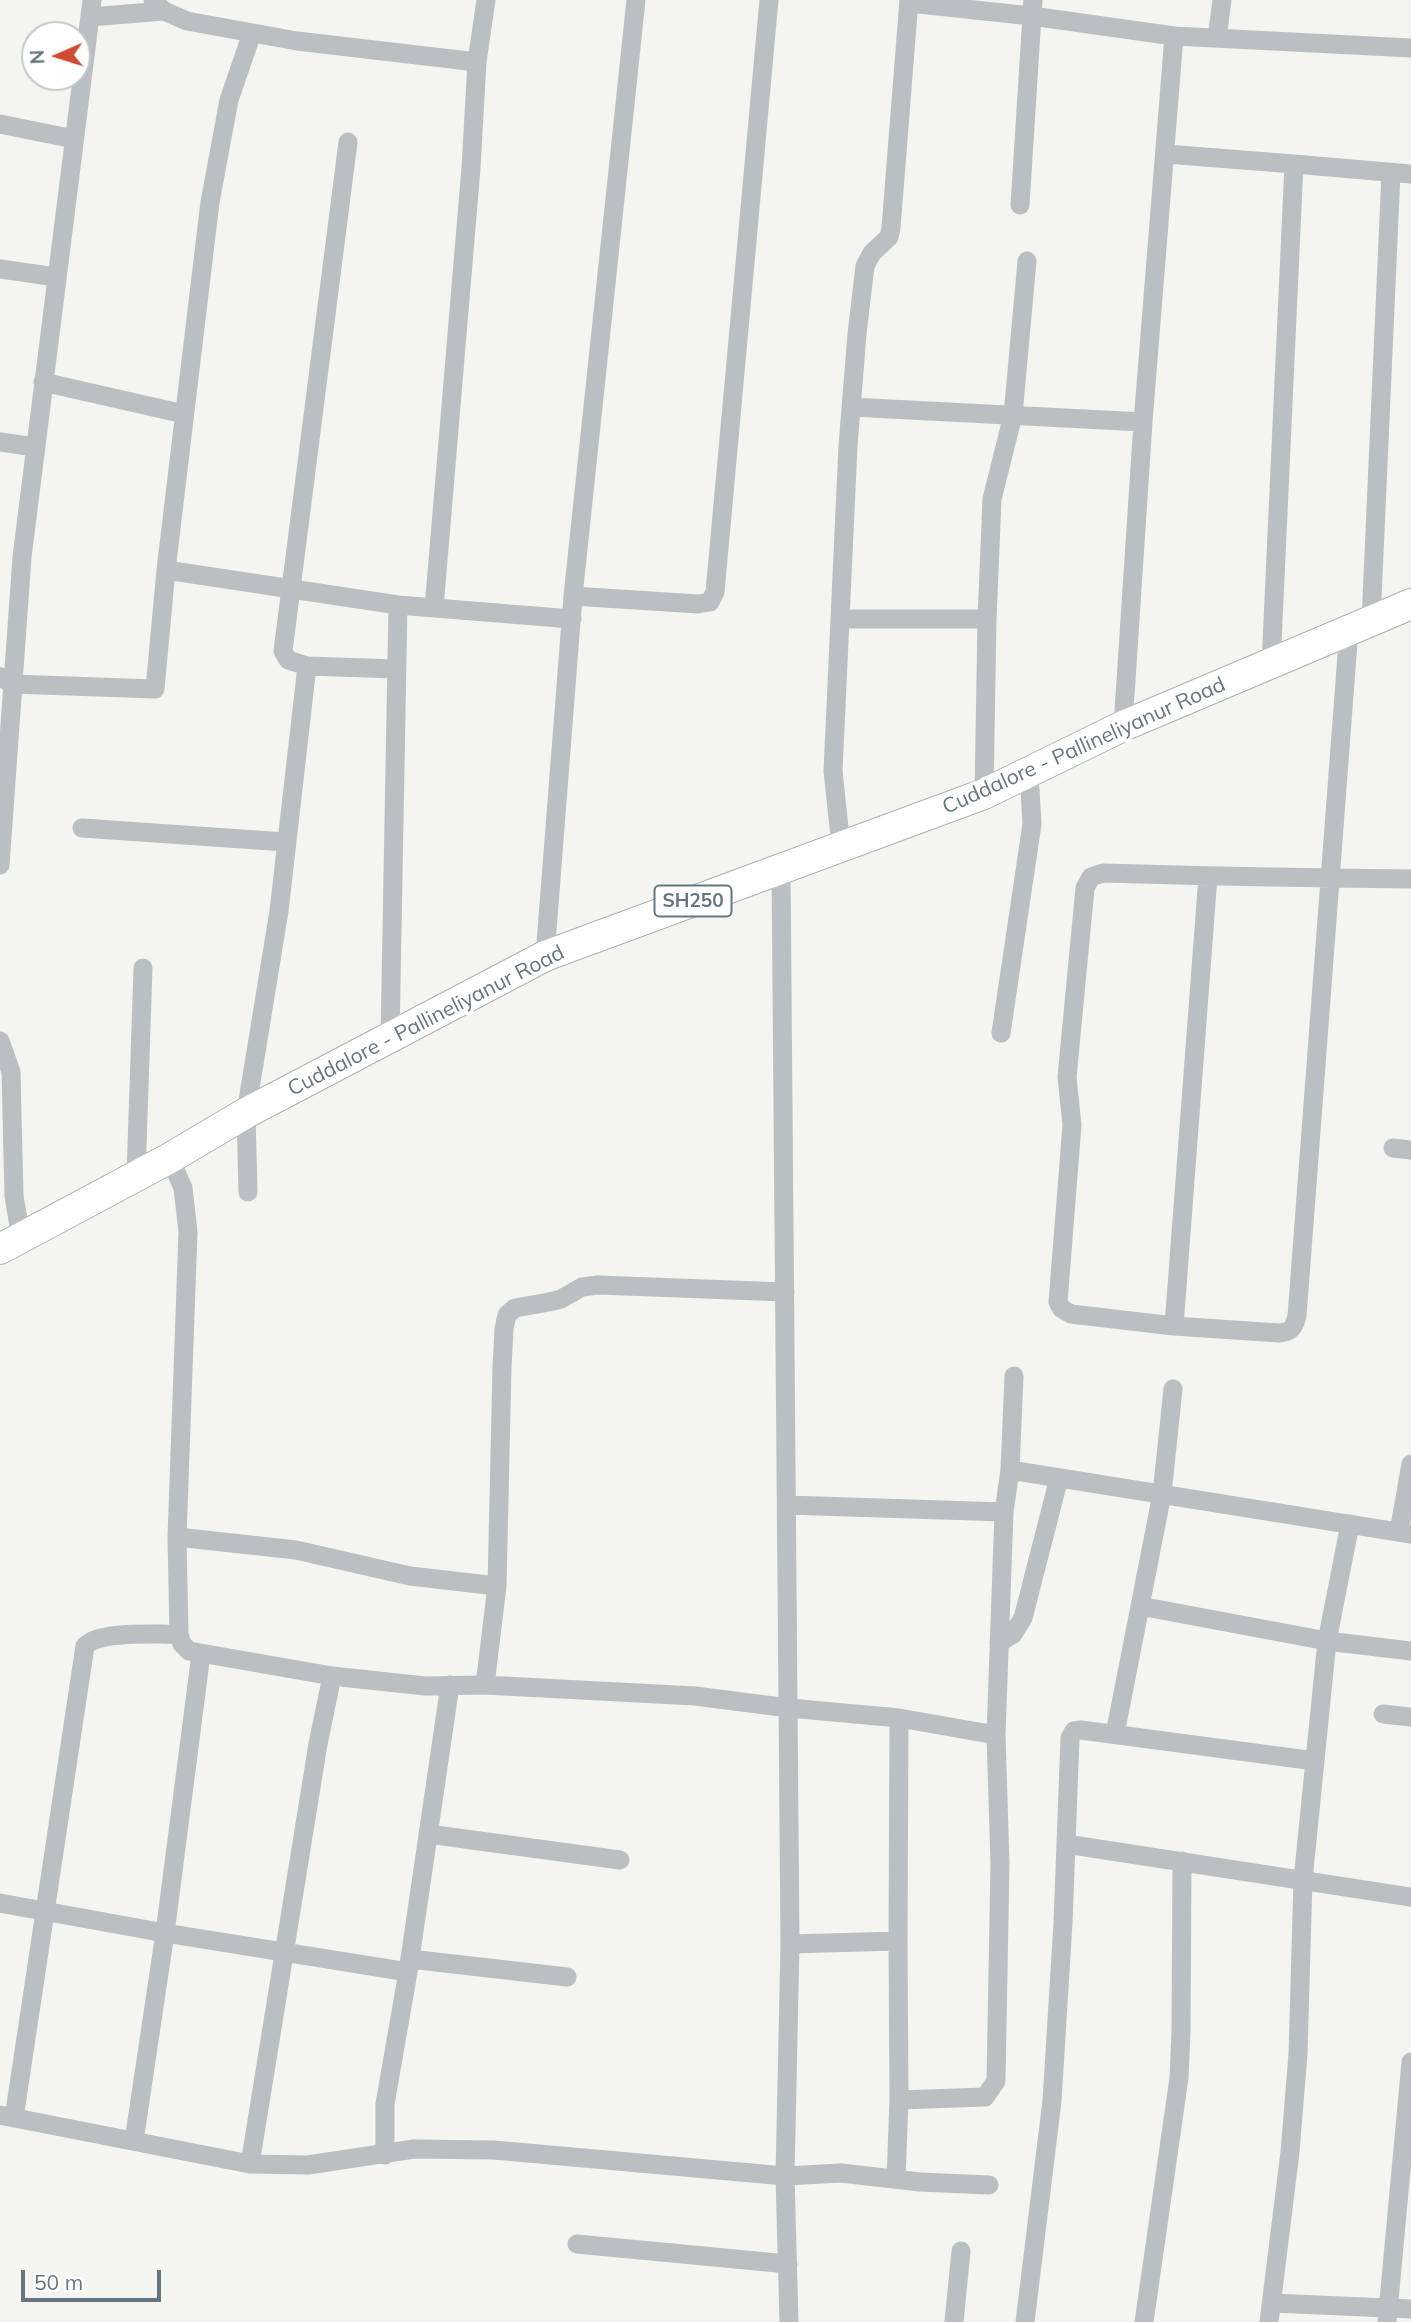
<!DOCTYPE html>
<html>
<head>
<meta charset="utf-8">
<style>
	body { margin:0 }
	#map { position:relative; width:1411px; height:2322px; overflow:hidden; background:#f4f4f0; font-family:Mulish,sans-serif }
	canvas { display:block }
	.north { position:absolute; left:21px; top:21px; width:70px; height:70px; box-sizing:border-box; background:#fff; border:2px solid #c2c8cb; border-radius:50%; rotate:267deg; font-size:19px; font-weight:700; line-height:28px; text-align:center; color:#66767e }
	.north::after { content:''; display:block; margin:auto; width:24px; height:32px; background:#cf4a35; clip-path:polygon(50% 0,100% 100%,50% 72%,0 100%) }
	.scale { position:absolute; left:21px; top:2270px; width:140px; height:32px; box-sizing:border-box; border:4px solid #66767e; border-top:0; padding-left:9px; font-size:21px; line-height:24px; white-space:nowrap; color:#66767e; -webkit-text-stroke:5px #fff; paint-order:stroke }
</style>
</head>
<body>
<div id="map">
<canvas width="1411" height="2322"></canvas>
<div class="north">N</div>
<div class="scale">50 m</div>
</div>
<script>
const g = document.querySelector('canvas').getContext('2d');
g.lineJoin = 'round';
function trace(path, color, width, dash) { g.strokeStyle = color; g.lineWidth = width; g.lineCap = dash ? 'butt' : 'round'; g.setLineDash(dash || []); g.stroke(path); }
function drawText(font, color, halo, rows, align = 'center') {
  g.font = font + ' Mulish,sans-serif'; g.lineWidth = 7; g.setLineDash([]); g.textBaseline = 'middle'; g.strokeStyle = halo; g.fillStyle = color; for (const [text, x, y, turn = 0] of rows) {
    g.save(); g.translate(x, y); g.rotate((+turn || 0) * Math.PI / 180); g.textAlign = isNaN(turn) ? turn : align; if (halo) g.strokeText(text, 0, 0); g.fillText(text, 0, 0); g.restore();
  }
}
const primary = new Path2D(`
	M0 1249 170 1158 246 1113 545 956 984 794 1123 726 1411 604`);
trace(primary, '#adb2b4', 32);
trace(new Path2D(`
	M153 0 164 11 187 21 297 41 477 62 486 0
	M909 3 1032 16 1174 36
	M90 17 164 11
	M252 33 229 100 210 202 166 570 398 605 572 619
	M1217 38 1222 0
	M0 124 74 139
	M348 142 283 651 288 660 307 666 397 669
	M1166 154 1294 164 1271 665
	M1294 164 1411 174
	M1020 205 1033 0
	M0 269 56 277
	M43 382 184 414
	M851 407 1143 422
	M0 442 35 447
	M573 596 698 604 710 602 715 592 769 0
	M434 608 471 168 477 62
	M840 619H987L984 794
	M987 619 992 499 1013 415 1027 261
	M1371 621 1391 173
	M1349 629 1297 1316C1294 1328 1291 1332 1279 1333L1174 1326 1071 1314 1062 1309 1058 1302 1072 1125 1067 1077 1085 888 1091 877 1103 873C1206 876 1308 878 1411 879
	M1 677 12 684 155 689 166 570
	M1123 726 1143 422 1174 36 1411 48
	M82 828 286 842
	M841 846 833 771 848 446 857 334 865 266 872 253 889 237 891 228 909 0
	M0 865 22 557 92 0
	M781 868 790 1944 785 2176 789 2322
	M545 956 573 596 636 0
	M1001 1033 1032 824 1030 789 1024 775
	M390 1038 398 605
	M0 1041 11 1072 14 1196 21 1238
	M1393 1148 1411 1150
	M170 1158 183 1188 188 1232 177 1537 179 1634 182 1644 189 1651 332 1676 425 1686 485 1685 695 1696 789 1708 899 1718 996 1735
	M136 1176 143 968
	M248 1192 246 1113 279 911 307 666
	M1174 1326 1208 876
	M1010 1470 1014 1376
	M787 1505 1004 1512 1010 1470 1411 1534
	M1399 1532 1411 1464
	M177 1537 296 1550 410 1576 497 1586
	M1140 1606 1327 1641 1411 1651
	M999 1643 1013 1634 1023 1618 1059 1478
	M485 1685 497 1586 502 1367 504 1329 507 1315 515 1308 549 1302 561 1299 582 1287 598 1285 785 1292
	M1383 1714 1411 1717
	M1115 1734 1162 1494 1173 1389
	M428 1834 620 1860
	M1066 1844 1411 1897
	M0 1903 165 1933 408 1972
	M898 1941 899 1718
	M790 1944 898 1941 899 2100 896 2179
	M410 1959 567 1977
	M899 2100 985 2097 996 2081 1000 1863 996 1735 1004 1512
	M0 2115 250 2164 308 2165 414 2149 494 2150 785 2176 841 2173 920 2182 989 2185
	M14 2118 85 1646C101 1630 155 1635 179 1634
	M134 2141 165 1933 201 1654
	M385 2155V2104L408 1972 450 1685
	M250 2164 318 1744 332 1676
	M577 2244 788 2264
	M1272 2303 1411 2309
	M954 2322 961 2251
	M1025 2322 1052 2101 1063 1923 1070 1738 1074 1731 1081 1730 1315 1761
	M1144 2322 1179 2078 1181 2032 1182 1861
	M1269 2322 1290 2152 1298 2054 1303 1880 1327 1641 1350 1524
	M1387 2322 1411 2062`), '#bbbfc2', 19);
trace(primary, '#fff', 30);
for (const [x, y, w] of [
	[693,901,77]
]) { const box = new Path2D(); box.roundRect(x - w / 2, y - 15.5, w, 31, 5); g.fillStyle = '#fff'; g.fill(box); trace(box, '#66767e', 2); }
drawText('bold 19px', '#66767e', null, [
	["SH250",693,901]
]);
drawText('21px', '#66767e', '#fff', [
	["Cuddalore - Pallineliyanur Road",1084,746,-24],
	["Cuddalore - Pallineliyanur Road",426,1021,-27]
]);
</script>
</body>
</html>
